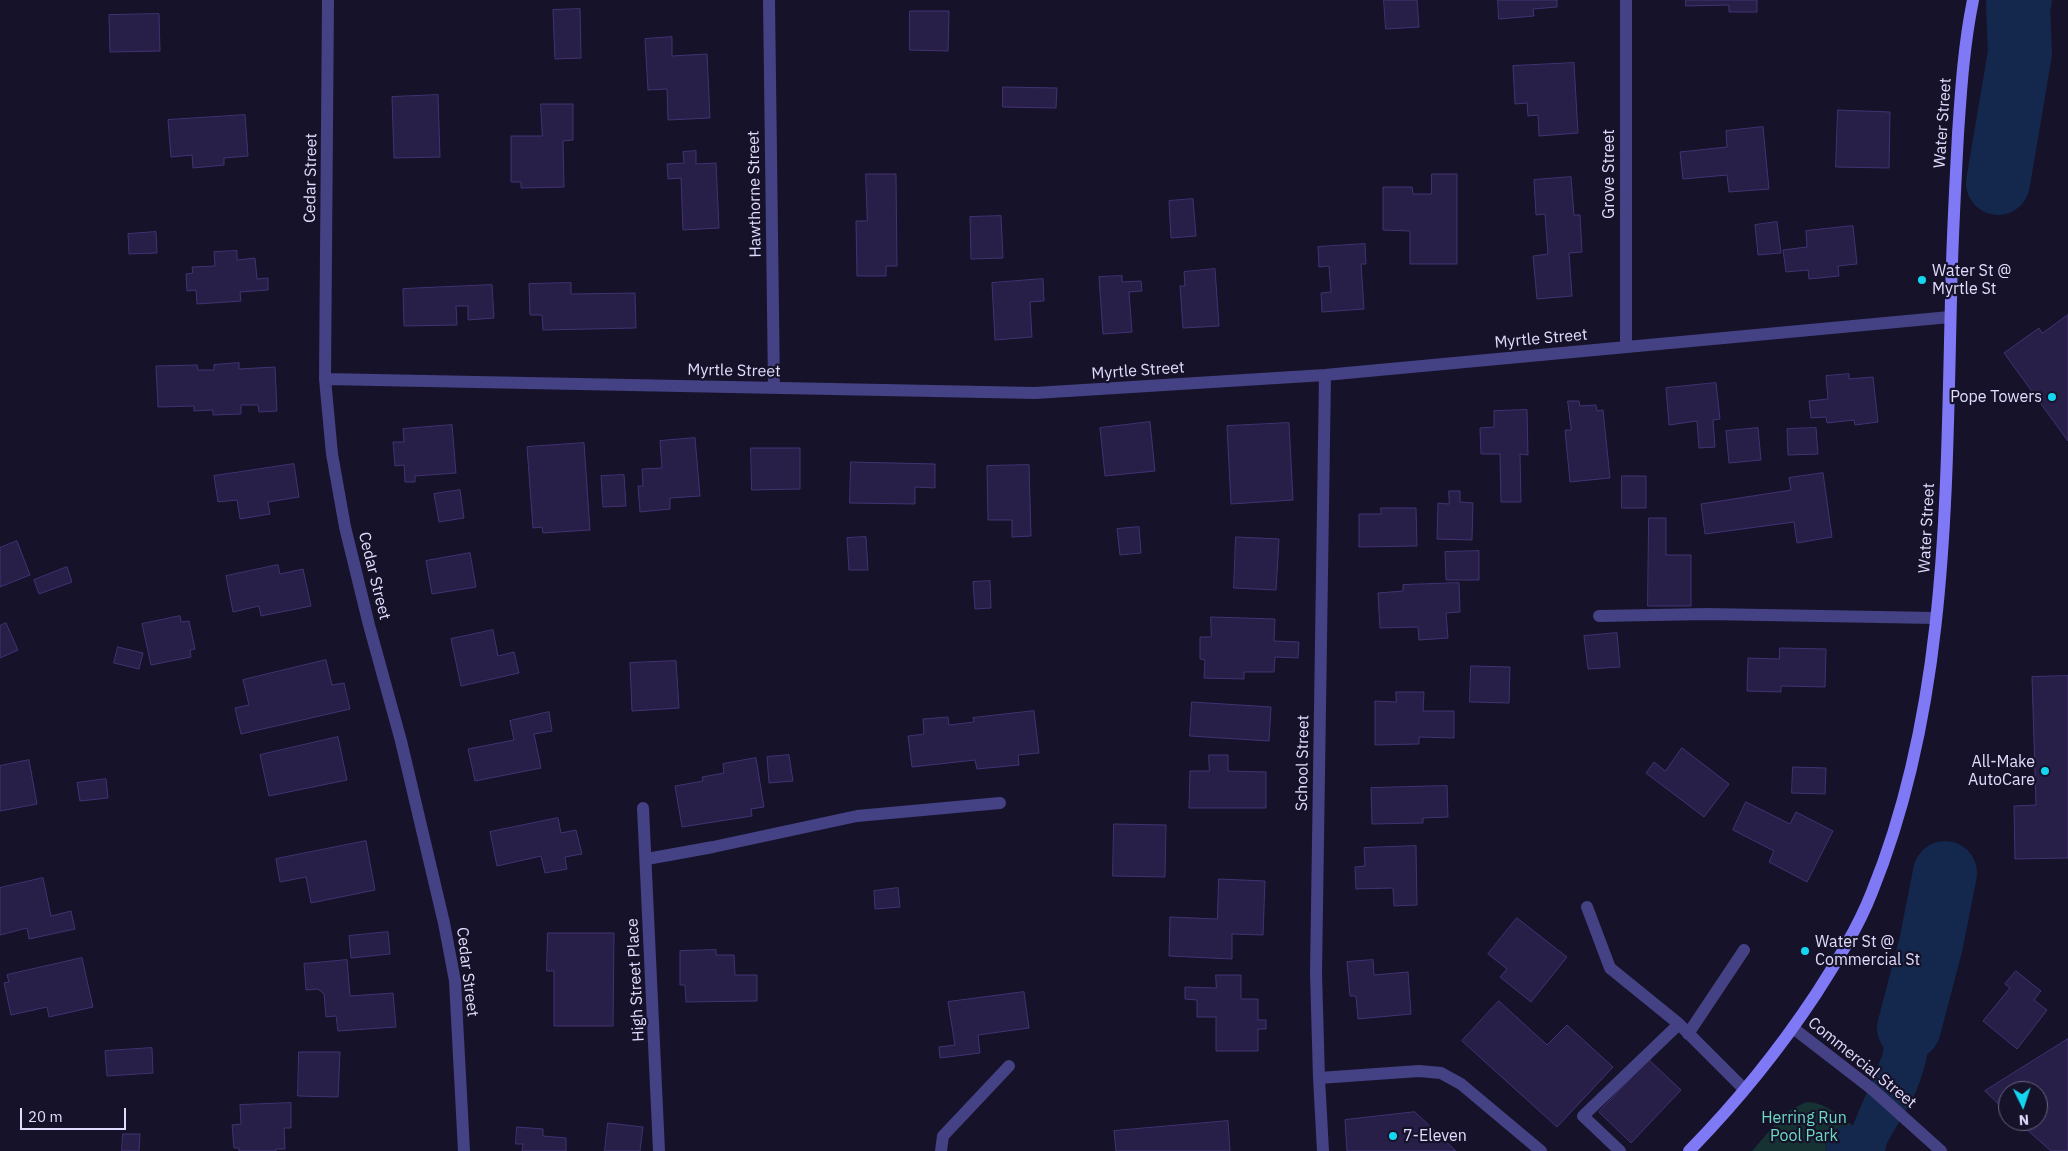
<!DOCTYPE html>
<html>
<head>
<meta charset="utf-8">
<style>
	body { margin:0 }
	#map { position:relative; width:2068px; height:1151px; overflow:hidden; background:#161229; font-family:"IBM Plex Sans",sans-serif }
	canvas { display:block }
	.north { position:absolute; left:1998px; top:1081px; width:50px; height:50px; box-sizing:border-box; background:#161229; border:1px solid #67637e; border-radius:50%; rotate:176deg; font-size:14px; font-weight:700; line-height:20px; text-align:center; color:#e0dcfd }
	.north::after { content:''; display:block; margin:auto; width:18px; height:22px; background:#15d6f0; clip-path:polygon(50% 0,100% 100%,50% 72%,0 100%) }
	.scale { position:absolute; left:20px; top:1108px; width:106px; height:22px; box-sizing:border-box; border:2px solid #e0dcfd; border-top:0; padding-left:6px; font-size:15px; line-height:18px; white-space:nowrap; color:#e0dcfd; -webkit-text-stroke:4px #161229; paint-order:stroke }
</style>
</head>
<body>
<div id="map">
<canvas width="2068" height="1151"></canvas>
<div class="north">N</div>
<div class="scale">20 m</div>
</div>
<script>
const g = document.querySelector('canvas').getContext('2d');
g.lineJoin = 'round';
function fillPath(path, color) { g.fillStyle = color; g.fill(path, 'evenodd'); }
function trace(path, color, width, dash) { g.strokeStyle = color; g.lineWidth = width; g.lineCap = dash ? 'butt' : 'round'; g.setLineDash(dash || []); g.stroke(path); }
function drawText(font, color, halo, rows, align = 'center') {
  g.font = font + ' "IBM Plex Sans",sans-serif'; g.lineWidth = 4.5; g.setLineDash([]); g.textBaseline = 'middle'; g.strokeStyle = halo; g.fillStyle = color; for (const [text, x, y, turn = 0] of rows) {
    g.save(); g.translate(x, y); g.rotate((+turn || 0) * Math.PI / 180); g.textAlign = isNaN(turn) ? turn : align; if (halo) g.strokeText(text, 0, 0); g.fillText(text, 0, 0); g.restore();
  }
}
fillPath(new Path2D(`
	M1806 1102C1825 1102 1838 1115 1853 1126L1839 1127 1825 1137 1826 1151H1752L1785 1113Z`), '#163232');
fillPath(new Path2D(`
	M1931 944C1934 992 1936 1043 1917 1089 1909 1108 1897 1125 1887 1143L1885 1151H1826L1825 1137 1839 1127 1853 1125 1882 1056 1891 1012 1900 991 1910 969Z`), '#13284c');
trace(new Path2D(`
	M1998 183 2020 53 2018 6 2020 0
	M1909 1028 1931 944 1945 873`), '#13284c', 64);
const building = new Path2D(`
	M1384 0H1417L1419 27 1386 29Z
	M1498 0H1557V7L1533 9 1534 16 1499 19Z
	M1686 0H1757V12H1729V5L1686 6Z
	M580 9 581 58 555 59 553 10Z
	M910 11H949L948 51 910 50Z
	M159 14 160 51 110 52 109 15Z
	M672 37V56L707 54 710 118 668 120 667 89 648 90 645 39Z
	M1574 63 1578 133 1539 136 1538 115 1528 116 1527 103 1515 104 1513 66Z
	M1003 87 1057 88 1056 108 1003 107Z
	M438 95 440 157 394 158 392 97Z
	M541 104H573V140L563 141 564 187 521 188V182H511V136H542Z
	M1838 110 1890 112 1889 168 1836 167Z
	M245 115 248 156 224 158V165L193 168 192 155 171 157 168 120Z
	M1763 127 1769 189 1729 192 1727 175 1683 179 1680 152 1727 147 1726 131Z
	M696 151V164L716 163 719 228 683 230 681 178 668 179 667 164 684 163 683 152Z
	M866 174H896L897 266H886V276H857L856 221H867Z
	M1432 174H1457V264H1410V231L1383 230V187H1412L1413 194H1431Z
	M1571 177 1574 215H1580L1582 252 1569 253 1572 296 1537 299 1533 256 1548 254 1545 214 1536 215 1534 180Z
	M1193 199 1196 236 1171 238 1169 201Z
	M1001 216 1003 258 971 259 970 217Z
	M1777 222 1781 253 1758 255 1755 225Z
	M1853 226 1857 264 1838 266 1839 276 1809 279 1808 270 1786 272 1783 250 1807 247 1806 231Z
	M156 232 157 253 129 254 128 234Z
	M1365 244 1366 264H1361L1364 309 1322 312 1321 293 1331 292 1329 266 1319 267 1318 247Z
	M237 251V260L255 258 257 279 268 278V290L240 292 241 301 197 304 196 290 187 291 186 274 193 273 192 267 215 266 214 252Z
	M1215 269 1219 326 1183 328 1180 286H1185L1184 272Z
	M1122 276V282L1141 281 1142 291 1129 292 1132 332 1103 334 1099 277Z
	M1043 279 1044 301 1030 302 1032 337 995 340 992 283Z
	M571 283V294L635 293 636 328 543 330 542 315H530L529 284Z
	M492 285 494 318 468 320V306H456L457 325 404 326 403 289Z
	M2068 315V441L2004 353 2039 328 2042 333Z
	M239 363V369L275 367 277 411 259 412 258 405H241V414L213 415V410L194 411V406L158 407 156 366 197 365 198 370H214V365Z
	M1849 374V379L1873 377 1878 422 1855 425 1854 420 1827 423 1826 417 1811 418 1809 401 1828 399 1826 376Z
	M1716 383 1720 419 1713 420 1715 447 1699 448 1697 421 1669 425 1666 388Z
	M1568 401H1579L1580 406 1596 405 1597 411 1603 410 1610 478 1570 482 1565 430H1571Z
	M1527 410 1528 455 1520 454 1521 502H1501L1500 454H1481L1480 428 1494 427V411Z
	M1150 422 1155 471 1105 476 1100 428Z
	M1289 423 1293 500 1231 504 1227 426Z
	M452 425 456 473 415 476V482H405L404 465 395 466 393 442H404L403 429Z
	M1758 428 1761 460 1729 463 1726 431Z
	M1816 428 1818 454 1788 455 1787 429Z
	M695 438 700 496 670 498V509L640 512 638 486H643L642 469 662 468 660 441Z
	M584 443 590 530 543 533 542 527 533 528 527 447Z
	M751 448H800V489L752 490Z
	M851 462 935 464V488L915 487V504L850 503Z
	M294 464 299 497 268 502 270 514 240 519 237 500 218 502 214 476Z
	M1029 465 1031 536 1012 537V520H988L987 466Z
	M1823 473 1832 537 1797 543 1794 522 1705 534 1701 504 1791 490 1789 478Z
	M624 475 626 506 603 507 601 476Z
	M1622 476H1646V508H1622Z
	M460 490 464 518 439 522 434 494Z
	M1449 491H1460V502L1473 503 1472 540 1437 539 1438 503 1449 504Z
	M1381 508H1416L1417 546 1359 547V514H1381Z
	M1649 518H1666V555H1691V606H1648Z
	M1139 527 1141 553 1120 555 1117 529Z
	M866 537 868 570H849L847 538Z
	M1236 537 1279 539 1276 590 1234 588Z
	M17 541 30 575 0 587V548Z
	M1479 551V580H1446L1445 552Z
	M470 553 476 587 432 594 426 561Z
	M278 565 280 574 303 569 311 606 261 616 259 606 233 612 226 576Z
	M67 567 72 582 39 594 34 580Z
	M990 581 991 608 975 609 973 582Z
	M1459 583 1460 612 1446 613 1448 638 1419 640 1418 627 1380 628 1378 593 1403 591V585Z
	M180 616 181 622 189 621 195 649 190 650 191 657 151 665 142 624Z
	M1211 617 1275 619 1274 641 1299 642 1298 658 1275 657 1274 672H1244V679L1204 678 1205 660 1200 659V637H1211Z
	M6 623 18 650 0 658V626Z
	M493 630 498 656 514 652 519 673 461 686 451 639Z
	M1617 633 1620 667 1588 669 1584 636Z
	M118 647 143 653 139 669 114 663Z
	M1780 648 1826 649 1825 687 1781 686V692L1747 691 1748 658 1779 659Z
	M326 660 332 685 344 683 350 709 241 734 235 708 249 705 243 680Z
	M676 661 679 708 632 711 630 663Z
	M1471 666 1510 667 1509 703 1470 702Z
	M2068 676V858L2015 859 2014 806 2036 805 2032 677Z
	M1396 692H1424L1423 711H1454V738L1419 737V744L1375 745V701L1396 702Z
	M1192 702 1271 707 1269 741 1190 736Z
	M1034 711 1039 753 1018 755 1019 765 977 769 975 760 912 767 908 736 924 734 923 719 948 717 949 725 974 722 973 718Z
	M549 712 552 731 534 734 541 768 475 781 468 749 514 740 510 721Z
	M338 737 347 780 269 796 260 755Z
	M1682 748 1729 784 1704 817 1646 773 1654 762 1665 771Z
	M789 755 793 781 769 783 767 757Z
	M1209 755H1228V771L1266 772V808H1189L1190 771H1209Z
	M756 758 764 807 751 809 752 816 682 827 675 786 703 781 702 777 724 773 723 764Z
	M29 760 37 804 0 811V766Z
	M1793 767 1826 768 1825 794 1792 793Z
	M106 779 108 798 80 801 77 783Z
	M1447 786 1448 817 1423 818V823L1372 824 1371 788Z
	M1746 802 1790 824 1796 812 1833 831 1807 882 1769 862 1774 851 1733 830Z
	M558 818 561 833 576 830 582 854 565 857 567 869 545 873 541 856 497 866 490 832Z
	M1114 824 1166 825 1165 877 1113 876Z
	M366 841 375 890 311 903 306 877 280 882 276 859Z
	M1416 846 1417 905 1394 906 1393 888 1356 889 1355 867 1365 866 1364 848Z
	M43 878 51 916 71 911 75 929 29 939 27 928 0 935V888Z
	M1219 879 1265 881 1263 935 1232 934V959L1169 956 1170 917 1217 919Z
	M898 888 900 907 875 909 874 891Z
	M1517 918 1567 957 1531 1002 1500 977 1507 969 1488 954Z
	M388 932 390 954 351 958 349 936Z
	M548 933H614L613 1026H554V971H547Z
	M716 950V955H734L735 975H757V1001L686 1002 685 985H680V951Z
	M82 958 93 1007 49 1017 47 1007 11 1015 4 983 9 982 7 975Z
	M347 960 350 996 393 993 396 1027 338 1031 336 1016 326 1017 324 994 318 989 306 990 304 964Z
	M1373 960 1374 975 1408 972 1411 1014 1358 1019 1356 996H1350L1347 962Z
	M2016 971 2041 991 2034 1000 2047 1010 2017 1049 1983 1021 2010 988 2005 984Z
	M1216 975H1241V999H1258V1020H1266V1029H1258V1051H1216V1017H1197V1000L1185 999V987L1216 988Z
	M1024 992 1029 1028 978 1035 980 1053 940 1058 939 1047 955 1045 948 1002Z
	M1499 1001 1547 1045 1567 1025 1613 1067 1557 1127 1462 1041Z
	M2068 1039V1151H2051L2017 1121H2038V1091H2008V1113L1985 1091Z
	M152 1048 153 1073 107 1076 105 1051Z
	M299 1052H340L338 1097 298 1096Z
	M1649 1060 1681 1090 1631 1143 1599 1112Z
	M291 1103V1128H284L285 1149H276V1151H239V1148H234L232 1125 241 1124 240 1105Z
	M1415 1112 1456 1151H1347L1345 1120Z
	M1228 1121 1230 1151H1116L1114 1131Z
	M608 1123 643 1127 640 1151H605Z
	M517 1127 543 1129V1136L566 1138V1151H522L523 1144H516Z
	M123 1134H140L139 1151H122Z`);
fillPath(building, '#281f48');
trace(building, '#413373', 1);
trace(new Path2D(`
	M1599 616 1707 614 1936 618
	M647 859 713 847 857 816 1000 803
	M1587 907 1610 968 1679 1024
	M1688 1034 1744 950
	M1319 1078 1419 1071 1441 1073 1461 1084 1541 1151
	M941 1151 943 1136 1009 1066
	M1620 1151 1583 1116 1679 1024 1744 1089`), '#444184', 12);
trace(new Path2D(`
	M328 0 325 379 332 454 345 527 369 625 401 741 444 923 455 981 464 1151
	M769 0 774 388
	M1626 0V347
	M325 379 1035 393 1325 375 1950 317
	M643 808 659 1151
	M1793 1028 1872 1089 1941 1151
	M1323 1151 1319 1078 1316 973 1325 375`), '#444184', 12);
trace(new Path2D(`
	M1689 1151C1736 1103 1779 1050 1816 994 1837 961 1858 928 1872 892 1948 705 1946 498 1951 299 1952 244 1955 189 1958 134 1961 89 1964 44 1973 0`), '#7f79f6', 12);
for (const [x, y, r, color] of [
	[1922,280,5,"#15d6f0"],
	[2052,397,5,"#15d6f0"],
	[2045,771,5,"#15d6f0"],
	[1805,951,5,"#15d6f0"],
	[1393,1136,5,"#15d6f0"]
]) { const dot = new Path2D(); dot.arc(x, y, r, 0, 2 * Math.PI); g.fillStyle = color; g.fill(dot); trace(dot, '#161229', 2); }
drawText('16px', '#e0dcfd', '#161229', [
	["Water Street",1943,123,-86],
	["Grove Street",1609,174,-90],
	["Cedar Street",311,178,-89],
	["Hawthorne Street",755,194,-91],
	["Myrtle Street",1541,339,-5],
	["Myrtle Street",734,371,1],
	["Myrtle Street",1138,371,-4],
	["Water Street",1927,528,-87],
	["Cedar Street",374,576,76],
	["School Street",1303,763,-89],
	["Cedar Street",467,972,83],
	["High Street Place",636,980,-93],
	["Commercial Street",1862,1063,39]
]);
drawText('16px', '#e0dcfd', '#161229', [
	["Water St @",1932,271],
	["Myrtle St",1932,289],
	["Pope Towers",2042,397,"right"],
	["All-Make",2035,762,"right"],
	["AutoCare",2035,780,"right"],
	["Water St @",1815,942],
	["Commercial St",1815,960],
	["7-Eleven",1403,1136]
], 'left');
drawText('16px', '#6cd9c0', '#161229', [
	["Herring Run",1804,1118],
	["Pool Park",1804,1136]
]);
</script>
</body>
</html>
